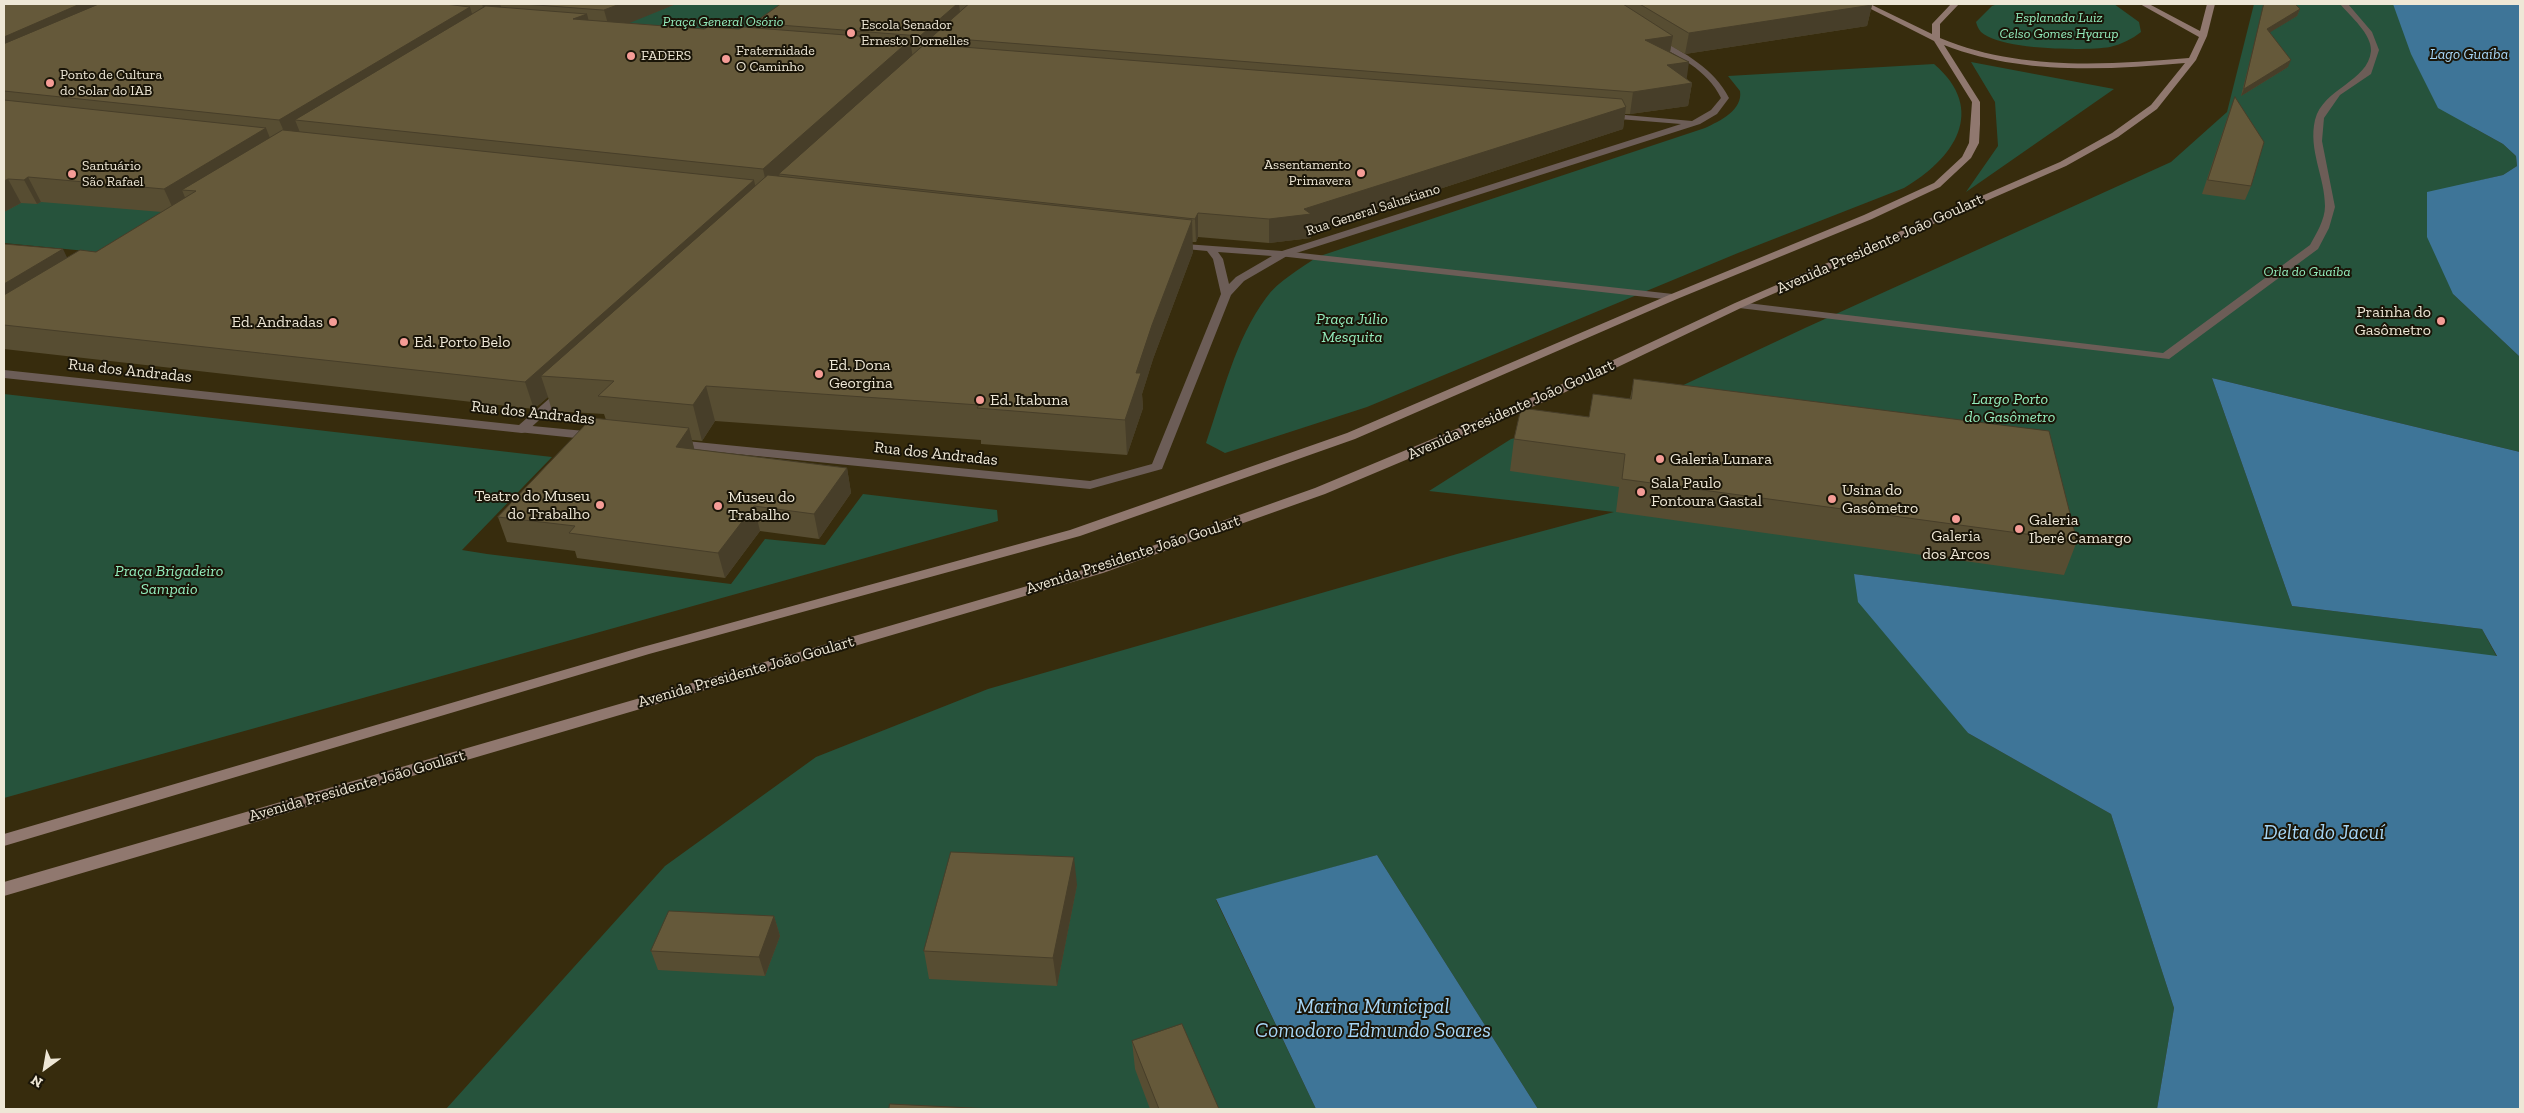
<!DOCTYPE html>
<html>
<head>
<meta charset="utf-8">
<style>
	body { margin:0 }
	#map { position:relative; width:2524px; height:1113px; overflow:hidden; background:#372c0d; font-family:"Zilla Slab",serif }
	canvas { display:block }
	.frame { position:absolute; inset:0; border:5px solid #eee7d6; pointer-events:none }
	.north { position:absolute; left:20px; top:1043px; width:50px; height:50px; -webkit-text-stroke:4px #1a1508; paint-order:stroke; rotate:212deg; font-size:14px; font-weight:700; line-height:20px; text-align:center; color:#eee7d6 }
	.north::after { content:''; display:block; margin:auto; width:18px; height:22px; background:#eee7d6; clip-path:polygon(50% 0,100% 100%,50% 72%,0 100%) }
</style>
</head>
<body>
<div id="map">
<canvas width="2524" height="1113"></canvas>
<div class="frame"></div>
<div class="north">N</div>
</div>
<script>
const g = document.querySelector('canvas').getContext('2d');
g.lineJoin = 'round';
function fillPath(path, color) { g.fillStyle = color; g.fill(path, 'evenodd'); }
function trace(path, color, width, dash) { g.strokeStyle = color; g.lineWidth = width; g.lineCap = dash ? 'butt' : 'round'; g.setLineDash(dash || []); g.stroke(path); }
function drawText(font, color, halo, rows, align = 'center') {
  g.font = font + ' "Zilla Slab",serif'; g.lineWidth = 4; g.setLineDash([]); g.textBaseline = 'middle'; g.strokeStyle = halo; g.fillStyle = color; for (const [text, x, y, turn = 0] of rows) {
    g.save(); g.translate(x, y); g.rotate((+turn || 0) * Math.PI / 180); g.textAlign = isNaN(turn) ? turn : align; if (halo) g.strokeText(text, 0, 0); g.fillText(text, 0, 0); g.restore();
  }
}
fillPath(new Path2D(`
	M538 4H761L782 5 735 42 502 22Z
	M1998 4H2114L2139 22 2141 32C2132 39 2122 44 2110 47 2085 51 2000 50 1981 32 1978 29 1977 25 1976 22L1992 6Z
	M2254 4H2499L2474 128 2503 144 2516 156 2517 166 2503 175 2473 182 2453 294 2520 357V452L2212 378 2292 606 2482 629 2497 657 1854 574 1968 733 2111 814 2174 1008 2157 1109H1538L1377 855 1216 900 1316 1109H446L665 866 816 757 988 689 1457 554 1614 512 1429 491 1511 439 1628 411 1805 328 2171 162 2227 112Z
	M1971 62 2114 89 1966 192 1998 146 1995 102Z
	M1934 64C1988 110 1954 159 1904 188L1738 253 1367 407 1225 453 1206 443C1223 394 1235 340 1266 298 1278 281 1300 269 1317 257L1705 128C1720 121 1743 110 1740 91L1728 76Z
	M4 128 256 155 96 252 4 243Z
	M4 394 552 457 462 550 487 554 731 584 765 539 825 545 863 494 997 510 998 521 4 798Z`), '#26533c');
fillPath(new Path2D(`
	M2393 4H2520V357L2453 294 2427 237V192L2503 175 2517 166 2516 156 2503 144 2438 108 2411 54Z
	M2212 378 2520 452V1109H2157L2174 1008 2111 814 1968 733 1858 602 1854 574 2497 656 2482 629 2292 606Z
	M1377 855 1538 1109H1316L1216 899Z`), '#3e7598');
fillPath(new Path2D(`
	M2340 4H2348L2372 32 2379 50 2371 74 2340 95 2324 118 2322 141 2335 207 2329 228 2318 249 2169 359 1739 308 1734 305 1739 302 2163 353 2310 245C2316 234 2325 220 2325 206 2325 177 2308 150 2315 120 2323 88 2368 82 2371 51 2372 34 2350 16 2340 4Z
	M1283 251 1673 294 1678 297 1673 300 1279 256V252Z`), '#6c5d57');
fillPath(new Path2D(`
	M1651 37H1657C1685 54 1714 68 1729 98L1717 114 1700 124 1287 256 1244 281 1231 295 1162 469 1090 489 676 448 670 444 676 440 1090 481 1152 464 1221 294 1213 259 1207 251 1175 248 1171 247V243L1282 251 1681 124 1606 118 1603 117V113L1692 121 1711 110 1721 98C1707 69 1677 56 1651 41ZM1218 252 1272 256 1236 277 1229 284 1223 259Z
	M522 425 595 432 601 436 595 440 518 432 516 429 518 426Z`), '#6c5d57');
fillPath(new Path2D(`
	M4 370 519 425 559 390H567L569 393 526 432 522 433 4 378Z`), '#6c5d57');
fillPath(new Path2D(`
	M1861 4H1870L1932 34V24L1951 4H1959L1940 24V38C2019 71 2106 65 2189 58L2199 37 2140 4H2149L2200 31 2207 4H2215L2207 36 2196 60 2157 109 2118 137 2066 166 1743 307 1553 398 1325 494 1103 573 4 896V882L1093 567 1315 488 1545 392 1735 303 2060 162 2112 133 2151 105 2185 63C2105 70 2021 75 1944 45L1980 102V124L1979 143 1971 158 1940 187 1872 219 1677 299 1355 439 1080 536 649 654 4 846V834L639 648 1070 530 1347 433 1669 295 1864 215 1934 183 1962 157 1969 143 1972 102 1934 41Z`), '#90786f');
fillPath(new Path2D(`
	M4 4H676L628 23 704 29H739L755 28 754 23 781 4H1872V5L1867 26 1685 54 1671 46 1670 52 1686 79 1692 83 1688 106 1630 114H1625L1623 129 1311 231V238L1269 243 1198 237 1196 242H1192L1193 252 1153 359 1142 394 1143 408 1127 455 981 444V440L715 421 702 441 692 440 694 449 847 468 851 493 819 539 760 531 725 578 577 558 575 551 507 542 498 517 606 420 604 414 552 411 548 397 534 409 4 349V244L67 258 96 252 162 212 41 202 37 204 21 203 4 212Z
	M2264 4H2295L2300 9 2297 16 2270 32 2288 67 2241 96Z
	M2235 97 2251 186 2245 200 2202 194 2230 110Z
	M1634 379 2077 541 2064 575 1616 512 1619 487 1510 471 1514 439 1589 417 1630 399Z
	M1077 885 1057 986 929 979 924 951Z
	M774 916 780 936 765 976 658 970 651 951Z
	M1132 1041 1219 1109H1150L1135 1069Z`), '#574d32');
fillPath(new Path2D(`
	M80 4H135L4 63V37Z
	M482 4H500L503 13 487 21Z
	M620 4H676L610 31 604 10Z
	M957 4H959L961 21 932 37 934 46 922 56 920 36Z
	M1872 5 1867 26 1685 54 1689 33Z
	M470 7 476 27 295 120 301 135 289 143 279 120Z
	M2300 9 2297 16 2264 36 2267 29Z
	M587 14 593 38 573 19Z
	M1673 36 1669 57 1645 40Z
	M910 40 914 65 779 174 781 185 769 196 763 169Z
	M2291 60 2288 67 2241 96 2244 89Z
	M1689 62 1686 84 1667 65Z
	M1692 83 1688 106 1630 114 1633 92Z
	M1626 107 1623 129 1311 231V238L1269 243V219L1304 209Z
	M266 128 275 151 196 191 182 190 188 205 175 213 164 189Z
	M28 177 41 202 37 204 24 180Z
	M8 179 21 203 4 212V181Z
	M754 180 759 204 541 376 548 397 534 409 525 382Z
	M1198 213V237L1196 242 1195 219Z
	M1192 220 1193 252 1153 359 1142 394 1143 408 1127 455 1125 420 1136 373 1152 325Z
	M63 249 75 274 4 318V284Z
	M706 386 715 421 702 441 693 405Z
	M689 428 695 452 676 447Z
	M847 468 851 493 819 539 814 514Z
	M754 506 760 531 725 578 718 553Z
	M1074 857 1077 885 1057 986 1053 958Z
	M774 916 780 936 765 976 759 957Z`), '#473e29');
const building = new Path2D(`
	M4 4H80L4 37Z
	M99 4H445L470 7 279 120 4 91V44Z
	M524 4H620L604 10Z
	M781 4H957L920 36 754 23Z
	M969 4H1623L1673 36 1645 40 1689 62 1667 65 1692 83 1633 92 932 37Z
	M1640 4H1872V5L1689 33Z
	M2264 4H2295L2300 9 2267 29 2291 60 2244 89Z
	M486 6 587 14 573 19 704 29 708 27 739 29 743 27 910 40 763 169 295 120Z
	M925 44 1622 99 1626 107 1304 209 1311 214 1269 219 1198 213 1195 219 779 174Z
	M2235 97 2264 142 2251 186 2208 180Z
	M4 100 266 128 164 189 28 177 24 180 8 179 4 181Z
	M283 130 754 180 525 382 4 325V295L80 250 96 252 196 191 182 190Z
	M768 175 1192 220 1152 325 1136 373H1141L1125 420 977 408 979 405 706 386 693 405 598 396 614 381 541 376Z
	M4 244 63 249 4 284Z
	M1634 379 2049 431 2077 541 1622 479 1625 454 1514 439 1521 408 1589 417 1593 394 1631 399Z
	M592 418 689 428 676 447 847 468 814 514 754 506 718 553 569 533 575 526 498 517Z
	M951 852 1074 857 1053 958 924 951Z
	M669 911 774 916 759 957 651 951Z
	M1182 1024 1219 1109H1159L1132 1041Z
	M890 1104 992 1109H889Z`);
fillPath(building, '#65593a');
trace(building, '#473e29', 1);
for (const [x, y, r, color] of [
	[851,33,5,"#f59c96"],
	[631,56,5,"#f59c96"],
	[726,59,5,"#f59c96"],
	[50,83,5,"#f59c96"],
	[1361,173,5,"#f59c96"],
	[72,174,5,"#f59c96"],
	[2441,321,5,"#f59c96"],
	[333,322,5,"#f59c96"],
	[404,342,5,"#f59c96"],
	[819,374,5,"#f59c96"],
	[980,400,5,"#f59c96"],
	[1660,459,5,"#f59c96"],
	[1641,492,5,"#f59c96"],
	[1832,499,5,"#f59c96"],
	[600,505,5,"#f59c96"],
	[718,506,5,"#f59c96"],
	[1956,519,5,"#f59c96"],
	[2019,529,5,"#f59c96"]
]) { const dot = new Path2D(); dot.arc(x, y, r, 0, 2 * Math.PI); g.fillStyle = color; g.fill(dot); trace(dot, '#1a1508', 2); }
drawText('italic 14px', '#93ecbc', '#1a1508', [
	["Esplanada Luiz",2059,18],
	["Celso Gomes Hyarup",2059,34],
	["Praça General Osório",723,22],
	["Orla do Guaíba",2307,272]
]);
drawText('14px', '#eee7d6', '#1a1508', [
	["Escola Senador",861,25],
	["Ernesto Dornelles",861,41],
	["Fraternidade",736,51],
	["O Caminho",736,67],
	["FADERS",641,56],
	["Ponto de Cultura",60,75],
	["do Solar do IAB",60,91],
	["Assentamento",1351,165,"right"],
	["Primavera",1351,181,"right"],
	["Santuário",82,166],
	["São Rafael",82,182]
], 'left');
drawText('14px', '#eee7d6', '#1a1508', [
	["Rua General Salustiano",1373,210,-18]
]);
drawText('italic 15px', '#a7d6f6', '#1a1508', [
	["Lago Guaíba",2469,55]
]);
drawText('16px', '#eee7d6', '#1a1508', [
	["Avenida Presidente João Goulart",1880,244,-24],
	["Rua dos Andradas",130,371,6],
	["Avenida Presidente João Goulart",1511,410,-24],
	["Rua dos Andradas",533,413,6],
	["Rua dos Andradas",936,454,6],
	["Avenida Presidente João Goulart",1133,555,-18],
	["Avenida Presidente João Goulart",746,672,-16],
	["Avenida Presidente João Goulart",357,786,-16]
]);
drawText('16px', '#eee7d6', '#1a1508', [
	["Prainha do",2431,312,"right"],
	["Gasômetro",2431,330,"right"],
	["Ed. Andradas",323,322,"right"],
	["Ed. Porto Belo",414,342],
	["Ed. Dona",829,365],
	["Georgina",829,383],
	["Ed. Itabuna",990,400],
	["Galeria Lunara",1670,459],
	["Sala Paulo",1651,483],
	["Fontoura Gastal",1651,501],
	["Usina do",1842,490],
	["Gasômetro",1842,508],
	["Teatro do Museu",590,496,"right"],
	["do Trabalho",590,514,"right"],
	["Museu do",728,497],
	["Trabalho",728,515],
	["Galeria",2029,520],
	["Iberê Camargo",2029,538],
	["Galeria",1956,536,"center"],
	["dos Arcos",1956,554,"center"]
], 'left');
drawText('italic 16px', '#93ecbc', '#1a1508', [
	["Praça Júlio",1352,319],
	["Mesquita",1352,337],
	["Largo Porto",2010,399],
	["do Gasômetro",2010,417],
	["Praça Brigadeiro",169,571],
	["Sampaio",169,589]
]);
drawText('italic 21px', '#a7d6f6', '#1a1508', [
	["Delta do Jacuí",2324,833],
	["Marina Municipal",1373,1007],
	["Comodoro Edmundo Soares",1373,1031]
]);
</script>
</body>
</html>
